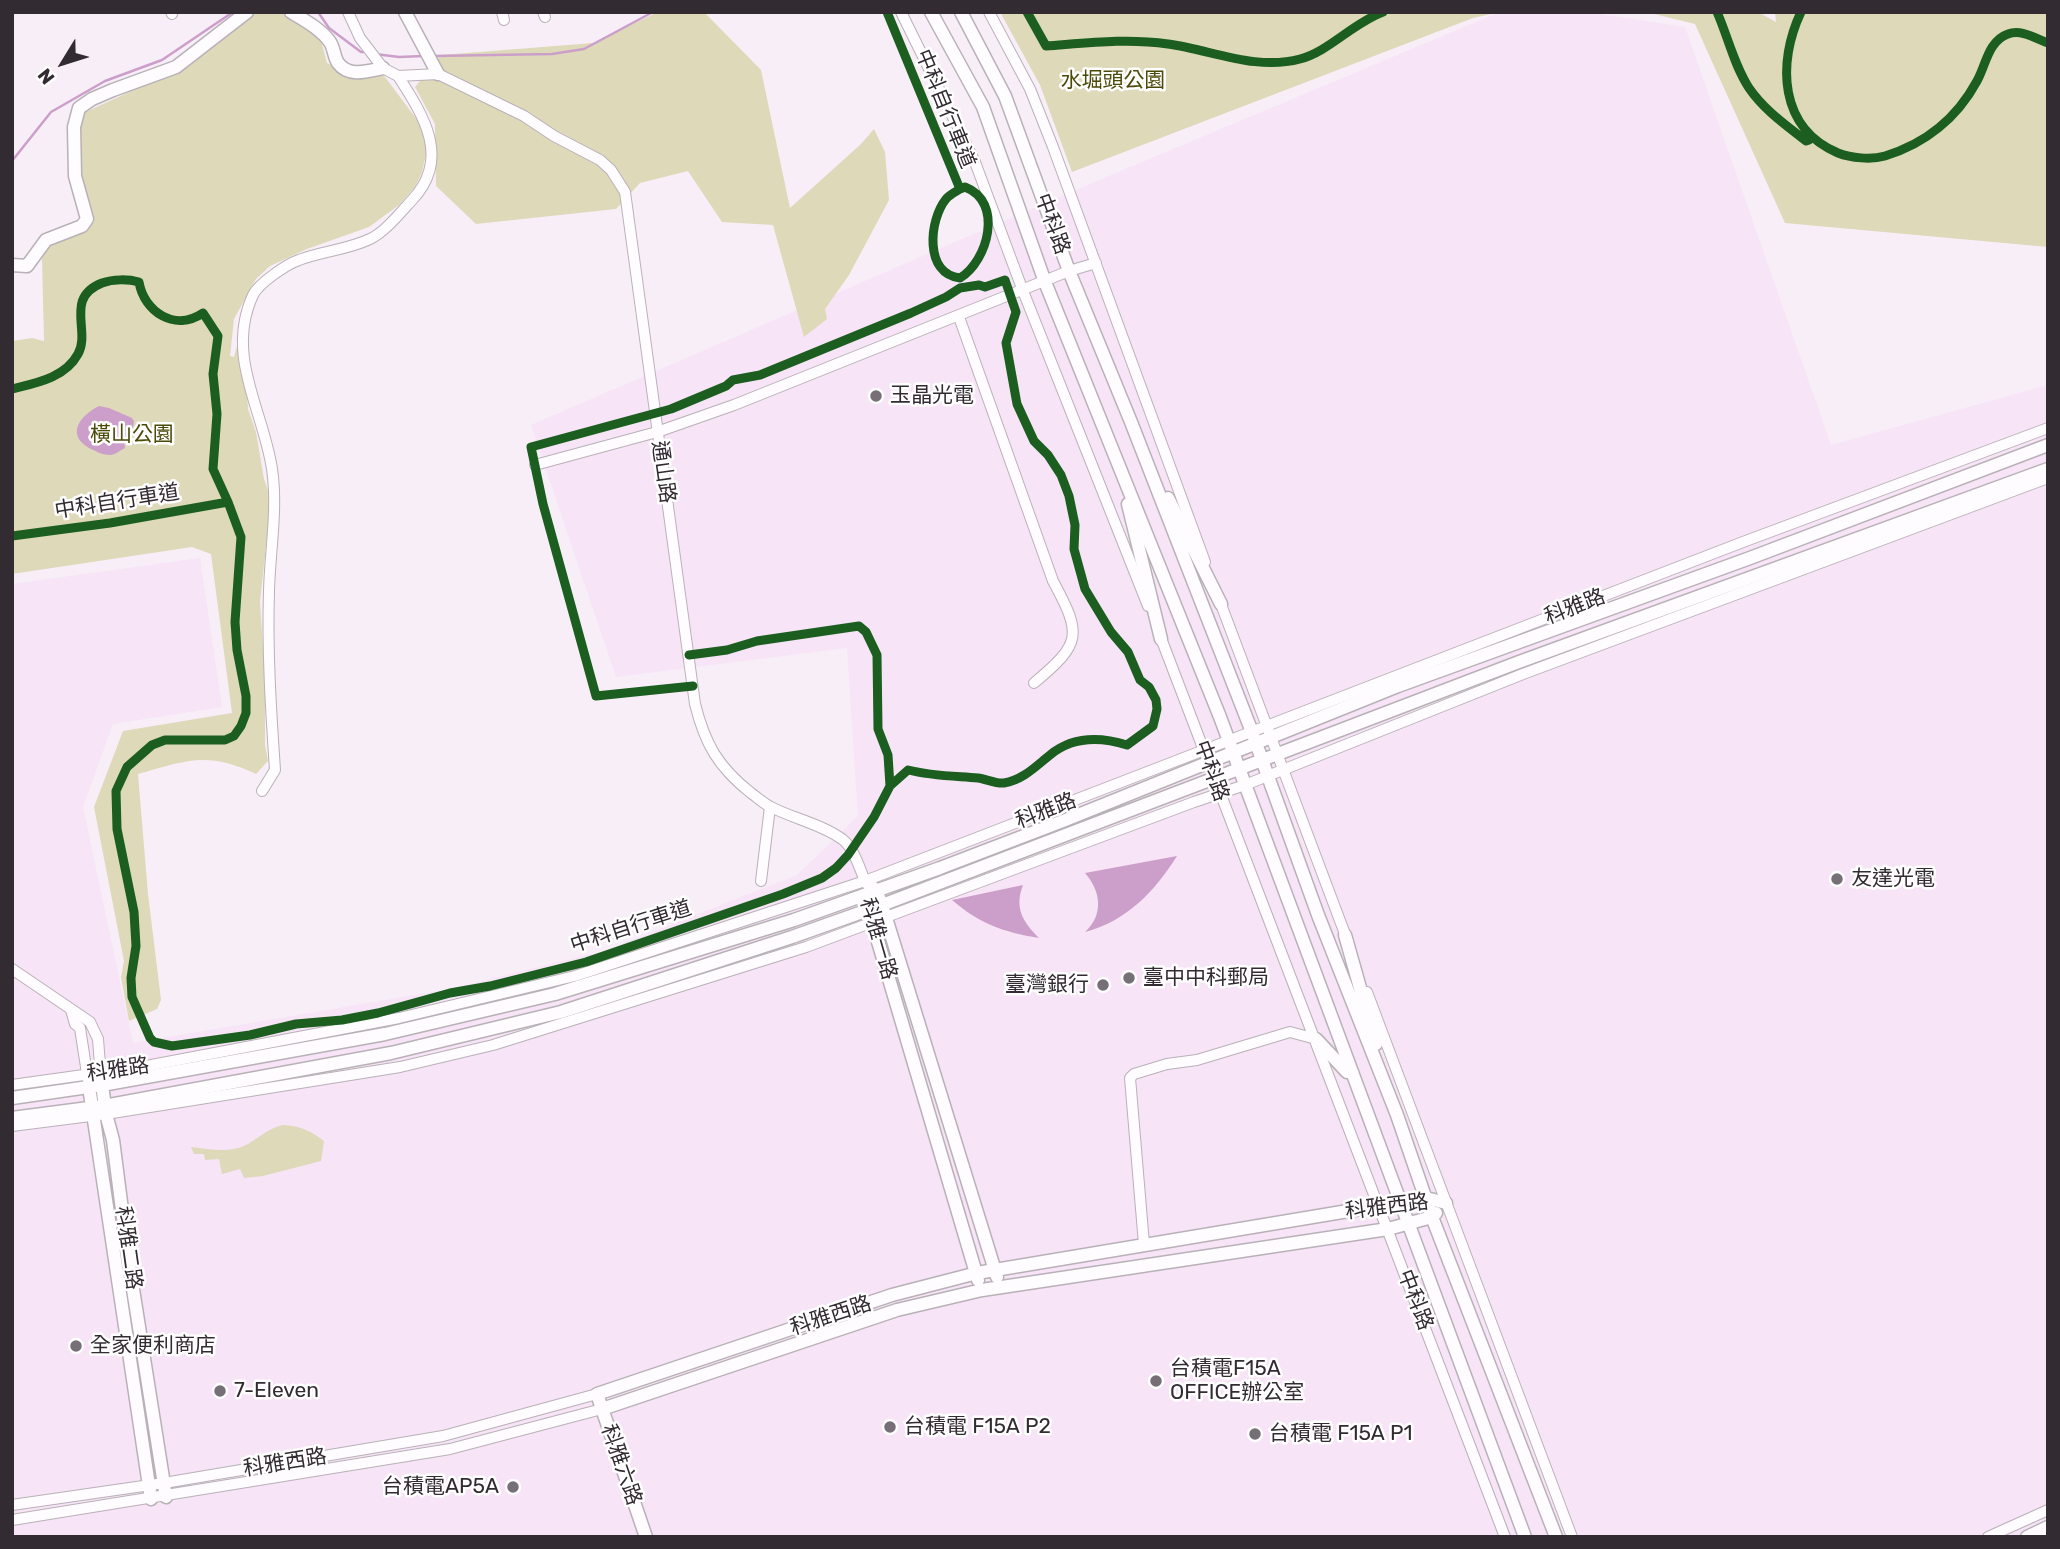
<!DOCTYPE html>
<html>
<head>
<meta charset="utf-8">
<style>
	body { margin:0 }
	#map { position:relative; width:2060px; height:1549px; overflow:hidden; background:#f8eef8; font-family:Rubik,sans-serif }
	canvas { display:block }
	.frame { position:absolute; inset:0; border:14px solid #322b32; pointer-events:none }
	.north { position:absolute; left:28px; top:28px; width:70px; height:70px; -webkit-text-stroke:5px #fefefe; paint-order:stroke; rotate:232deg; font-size:19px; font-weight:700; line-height:28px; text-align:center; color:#322b32 }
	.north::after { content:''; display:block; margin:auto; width:24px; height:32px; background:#322b32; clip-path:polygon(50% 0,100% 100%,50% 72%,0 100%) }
</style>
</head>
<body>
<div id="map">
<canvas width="2060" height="1549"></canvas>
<div class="frame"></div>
<div class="north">N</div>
</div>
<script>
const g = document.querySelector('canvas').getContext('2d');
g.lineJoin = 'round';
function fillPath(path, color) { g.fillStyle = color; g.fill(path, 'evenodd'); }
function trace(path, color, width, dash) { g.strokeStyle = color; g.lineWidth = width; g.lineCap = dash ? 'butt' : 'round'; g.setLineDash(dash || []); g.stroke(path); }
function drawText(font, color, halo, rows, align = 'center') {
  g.font = font + ' Rubik,"Noto Sans TC",sans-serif'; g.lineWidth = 5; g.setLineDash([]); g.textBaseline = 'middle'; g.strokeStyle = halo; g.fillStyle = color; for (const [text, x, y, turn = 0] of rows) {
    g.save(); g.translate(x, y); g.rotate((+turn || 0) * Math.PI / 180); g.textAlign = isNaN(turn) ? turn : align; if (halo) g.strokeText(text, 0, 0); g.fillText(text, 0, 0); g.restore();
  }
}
fillPath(new Path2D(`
	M1500 12H1586L1685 27 1831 445 2048 385V1537H12V584L200 558 222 707 113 724 83 807 133 1043 450 989 604 951 797 875 858 816 847 648 616 677 531 425 1092 183Z`), '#f7e4f6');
fillPath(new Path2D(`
	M251 12H281L316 37 322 44 327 63 348 75 382 73 430 137 422 172 415 187 399 205 369 227 307 249 270 266 256 279 234 319 230 356 234 357 243 324 248 409 256 432 264 479 271 499 260 602 265 680V745L268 761 256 774C208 751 187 760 138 774L148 894 161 1000 157 1009 129 1021 121 977 124 961 94 807 123 731 232 713 211 554 192 547 12 574V341L32 338 44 341 42 258 49 245 82 233 91 225C93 204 82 184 80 164 77 147 79 129 83 113L169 74Z
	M658 12H704L761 70 790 208 861 144 874 129 885 152 889 200 849 275 825 309 827 319 804 337 773 225 722 222 688 171 640 183 616 209 476 224 436 186 435 124 415 87 441 55 593 43Z
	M1000 12H1500L1473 18 1072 172 1040 85Z
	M1646 12H1758L1776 22 1775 12H2048V247L1785 223 1695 24Z
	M283 1125C300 1126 311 1131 324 1141L321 1161 263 1176 244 1178 240 1169 222 1174 219 1159 205 1160 204 1154H194L191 1147C211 1149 229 1154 248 1144 260 1137 269 1128 283 1125Z`), '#ded9b9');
fillPath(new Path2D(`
	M99 406 109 408 132 418 134 421 133 428 129 430 124 442 125 448C119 451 115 455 110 455 101 455 96 451 89 448 65 434 81 415 99 406Z
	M1177 856C1155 891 1127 921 1085 932 1104 915 1101 891 1085 873Z
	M1023 885C1014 908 1023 922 1039 938 1003 932 980 924 952 900Z`), '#cc9fca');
trace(new Path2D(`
	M318 12 329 28 361 52H365
	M375 54 399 57 424 56
	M434 56 552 54 584 49 653 12
	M12 161 51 112 105 81 162 60 233 12`), '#cc9fca', 2.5);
const minor = new Path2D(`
	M171 12 172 14
	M348 12 360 38 383 68 398 76 438 74 524 116 554 136 600 160 611 170 625 192 695 704C705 744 718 767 751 793 758 798 765 805 773 808 795 819 821 824 842 839 854 848 859 867 865 881
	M502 12 504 20
	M543 12 545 17
	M901 12 975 162 1023 291 1148 606
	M989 12 1030 89 1053 147 1205 562
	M959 317 1053 581C1082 635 1082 643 1034 683
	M535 465 657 432 734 405 1069 271 1096 263
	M1219 599 1348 942
	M1159 633 1505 1537
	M262 791 275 770C271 711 267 650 269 591 270 550 278 509 272 469 263 409 225 356 253 295 259 283 287 264 299 260 322 251 347 250 370 239 385 232 401 212 412 200 451 159 424 116 398 76
	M761 881 770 807
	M12 969 90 1022 98 1039 101 1078
	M1367 992 1572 1537
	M71 1010 75 1024 80 1028 88 1080
	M12 1085 141 1067 399 1018 575 976 865 881 1743 542 2048 428
	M12 1126 106 1114 400 1067 493 1045 806 947 1194 802 1245 785 1523 674 2048 478
	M1144 1244 1130 1078 1134 1074 1167 1064 1197 1060 1290 1032 1316 1039
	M12 1505 164 1483 443 1436 597 1394
	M12 1520 450 1449 602 1409
	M1988 1537 2048 1510`);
const tertiary = new Path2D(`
	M291 12C304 20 321 29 330 42 334 48 334 57 338 63 349 78 368 71 383 68
	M405 12 438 74
	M931 12 983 107 1045 282 1220 717 1525 1537
	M961 12 1005 96 1069 271 1131 422 1252 732 1318 915 1397 1115 1432 1217 1556 1537
	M12 265 27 266 46 240 82 226 87 219 75 176 74 127 79 108 92 99 113 90 176 67 247 12
	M1168 498 1221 604
	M1128 504 1161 639
	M865 881 876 890 882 905 997 1277
	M866 901 978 1280
	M1345 935 1376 1044
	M1316 1039 1347 1072
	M102 1085 106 1114 113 1140 129 1264 166 1497
	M89 1087 151 1499
	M12 1098 102 1085 385 1034 555 994 794 920 940 868 1063 821 1398 686 1750 558 2048 445
	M12 1118 104 1106 391 1053 561 1012 792 937 882 905 1519 662 2048 469
	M602 1409 897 1310 982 1290 1388 1229 1432 1217 1436 1213
	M646 1537 597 1394 892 1295 977 1273 1426 1198 1446 1203
	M2027 1537 2048 1527`);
trace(minor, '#b9b1b8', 12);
trace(tertiary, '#b9b1b8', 15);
trace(minor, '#fefcfe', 10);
trace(tertiary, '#fefcfe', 12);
trace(new Path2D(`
	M887 12 960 189
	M1027 12 1046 46C1087 43 1127 38 1168 44 1212 50 1256 71 1300 59 1328 52 1353 23 1383 12
	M1717 12C1728 37 1734 65 1749 88 1764 110 1786 125 1806 141L1809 140
	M1801 12C1777 63 1779 128 1838 153 1851 158 1871 160 1885 156 1925 144 1957 118 1977 81 1986 65 1988 41 2008 34 2021 29 2035 38 2048 43
	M960 189 965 187C1004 202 988 261 960 278
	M960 189C955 192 949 195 946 199 929 220 924 274 960 278
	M12 389C36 383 65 378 78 354 91 331 64 298 102 283 113 279 128 279 139 282 144 312 175 332 203 313L218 336 213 374 217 414 213 469 228 502
	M12 536 110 523 228 502 241 537 235 622 237 650 246 696V713L241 726 234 736 225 740H165L152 745 127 767 116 791 117 829 134 912 136 946 131 978 132 997 150 1038 154 1042 172 1046 250 1035 296 1024 342 1020 378 1013 450 993 490 986 586 962 783 894 822 878 836 868 848 855 874 817 890 786 908 770C932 776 954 776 978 778 986 779 996 784 1004 783 1023 780 1036 766 1050 755 1073 736 1101 737 1127 745L1153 726 1157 709 1156 700 1149 687 1140 680 1128 652 1111 632 1085 589 1074 549 1075 525 1069 496 1061 475 1048 455 1034 441 1017 404 1006 343 1016 312 1005 280 985 287 979 285 960 288 946 297 911 313 760 375 733 380 726 386 671 409 531 447 543 504 596 696 693 686
	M689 655 727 650 757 641 859 626 866 632 877 655 878 729 888 755 890 786`), '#1b5e20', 9);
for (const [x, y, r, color] of [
	[876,396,7,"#776f77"],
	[1837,879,7,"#776f77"],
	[1129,978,7,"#776f77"],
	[1103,985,7,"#776f77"],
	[76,1346,7,"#776f77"],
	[1156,1381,7,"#776f77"],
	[220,1391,7,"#776f77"],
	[890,1427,7,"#776f77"],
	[1255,1434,7,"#776f77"],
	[513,1487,7,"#776f77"]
]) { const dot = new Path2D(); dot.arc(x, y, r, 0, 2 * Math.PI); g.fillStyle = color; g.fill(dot); trace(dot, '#fefefe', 2.5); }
drawText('21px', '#4b4a08', '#fefefe', [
	["水堀頭公園",1113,81],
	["橫山公園",132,435]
]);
drawText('21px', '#322b32', '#fefefe', [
	["中科自行車道",945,109,68],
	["中科路",1052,224,70],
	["通山路",663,472,82],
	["中科自行車道",117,502,-9],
	["科雅路",1575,607,-21],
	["中科路",1211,771,70],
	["科雅路",1046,811,-21],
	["中科自行車道",631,927,-18],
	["科雅一路",878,939,74],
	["科雅路",118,1070,-8],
	["科雅西路",1387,1207,-7],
	["科雅二路",128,1248,82],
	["中科路",1415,1300,69],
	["科雅西路",831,1316,-18],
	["科雅西路",285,1463,-9],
	["科雅六路",621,1465,71]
]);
drawText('21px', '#322b32', '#fefefe', [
	["玉晶光電",890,396],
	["友達光電",1851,879],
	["臺中中科郵局",1143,978],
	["臺灣銀行",1089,985,"right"],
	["全家便利商店",90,1346],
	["台積電F15A",1170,1369],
	["OFFICE辦公室",1170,1393],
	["7-Eleven",234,1391],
	["台積電 F15A P2",904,1427],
	["台積電 F15A P1",1269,1434],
	["台積電AP5A",499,1487,"right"]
], 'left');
</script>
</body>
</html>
